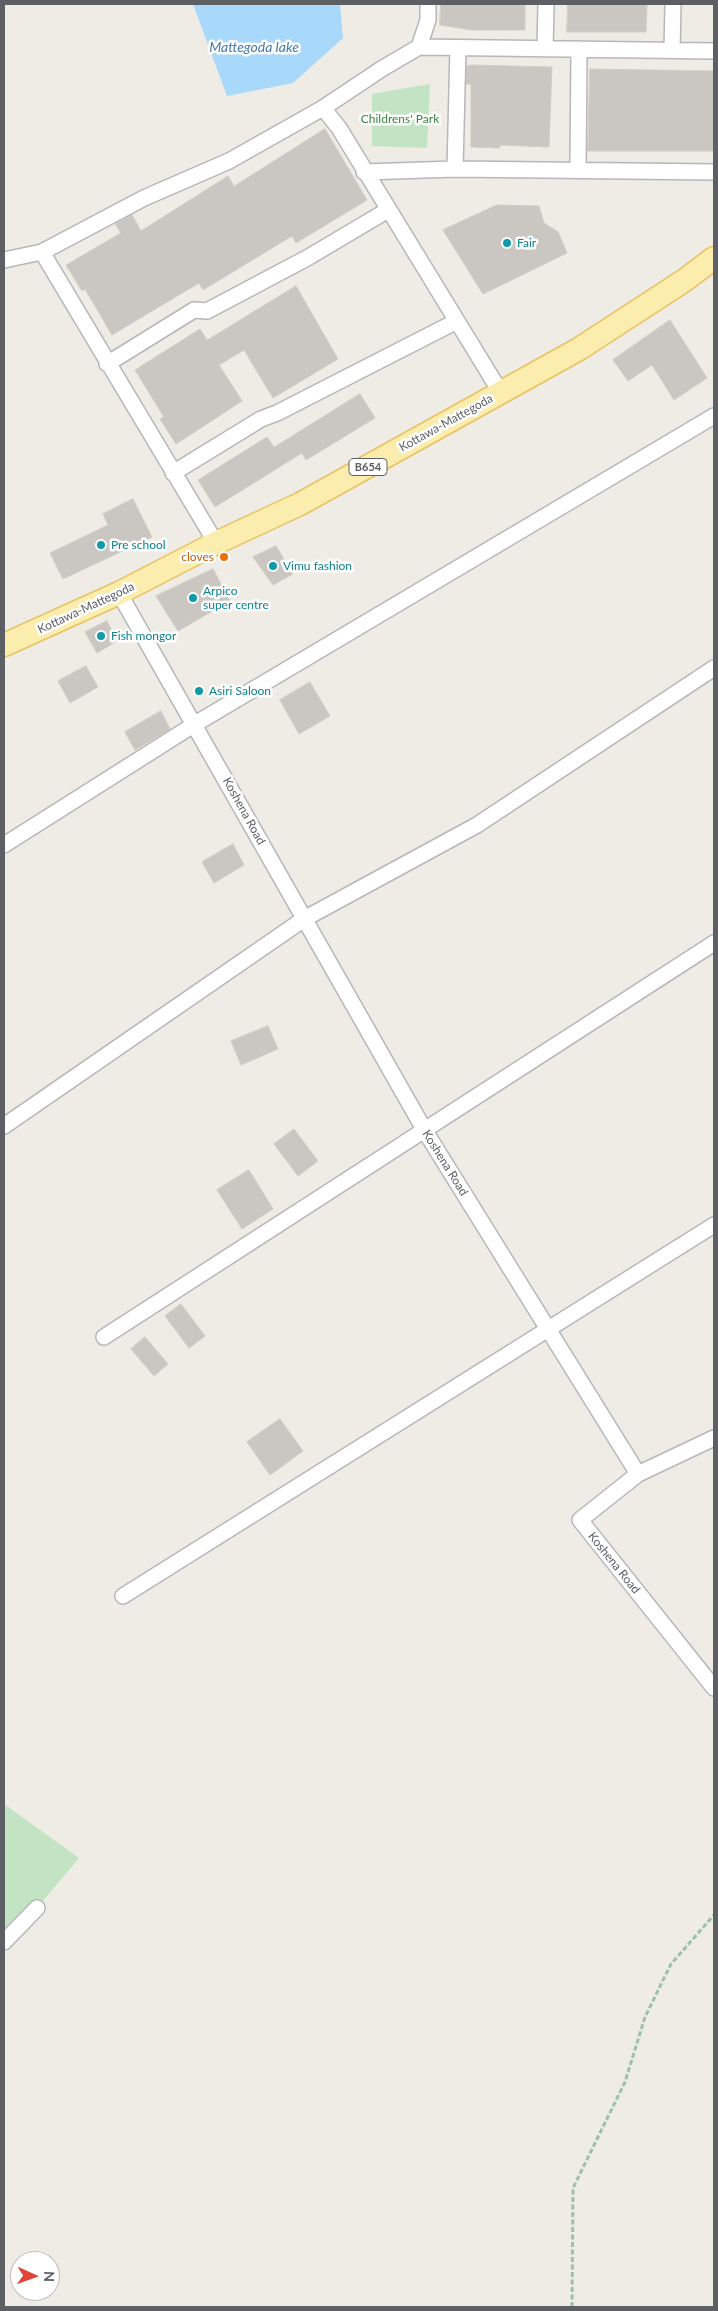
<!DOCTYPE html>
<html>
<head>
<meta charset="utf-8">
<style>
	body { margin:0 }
	#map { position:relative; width:718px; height:2311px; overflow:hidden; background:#eeece4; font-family:Lato,sans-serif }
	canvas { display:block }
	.frame { position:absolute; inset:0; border:5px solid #5c6064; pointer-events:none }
	.north { position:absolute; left:10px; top:2251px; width:50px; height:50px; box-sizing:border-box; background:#fff; border:1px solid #bebfc1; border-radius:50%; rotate:92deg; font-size:14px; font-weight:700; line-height:20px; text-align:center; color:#5c6064 }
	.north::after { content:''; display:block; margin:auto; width:18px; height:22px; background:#e04338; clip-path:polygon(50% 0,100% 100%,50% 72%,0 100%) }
</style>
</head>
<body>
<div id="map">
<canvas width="718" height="2311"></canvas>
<div class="frame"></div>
<div class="north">N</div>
</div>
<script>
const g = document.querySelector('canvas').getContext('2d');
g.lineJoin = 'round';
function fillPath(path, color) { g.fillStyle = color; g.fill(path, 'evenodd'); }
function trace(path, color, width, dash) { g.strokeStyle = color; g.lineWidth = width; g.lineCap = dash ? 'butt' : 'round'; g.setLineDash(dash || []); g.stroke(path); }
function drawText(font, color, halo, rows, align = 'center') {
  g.font = font + ' Lato,sans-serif'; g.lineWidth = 5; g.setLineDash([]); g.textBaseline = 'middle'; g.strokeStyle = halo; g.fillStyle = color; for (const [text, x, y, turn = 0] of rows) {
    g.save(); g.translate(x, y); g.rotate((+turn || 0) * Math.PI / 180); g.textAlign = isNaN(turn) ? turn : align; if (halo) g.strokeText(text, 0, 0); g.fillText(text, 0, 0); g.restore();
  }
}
fillPath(new Path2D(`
	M430 84 427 148 372 146V94Z
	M4 1804 79 1858 37 1908 4 1942Z`), '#c2e4c2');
fillPath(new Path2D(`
	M193 4H340L343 38 293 83 227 96Z`), '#a8d8fa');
const building = new Path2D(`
	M441 4H525V30H472L440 25Z
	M568 4H647L646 32H567Z
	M472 65 552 67 549 147 500 145V148L471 147V84H466L467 66Z
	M590 69 714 71V151H588Z
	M325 129 367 200 296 243 292 236 203 290 199 283 112 335 85 289 82 291 66 265 121 233 115 224 132 215 141 231 228 176 234 186Z
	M497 205 539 206 544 223 558 232 567 253 483 294 443 230Z
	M296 286 338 359 273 398 244 350 219 365 242 401 176 444 160 419 164 417 135 370 200 329 207 340Z
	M670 320 707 378 674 400 652 365 628 381 613 360Z
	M360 394 375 418 306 460 302 453 215 507 198 480 267 437 274 447Z
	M133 499 152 537 63 579 50 553 108 525 103 514Z
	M276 546 293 574 273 585 253 557Z
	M213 569 230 601 178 631 156 596Z
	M107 621 117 641 97 653 85 632Z
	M86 666 98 687 70 703 58 681Z
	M310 682 330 716 299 734 280 700Z
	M161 711 170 729 135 750 125 732Z
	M233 844 244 865 214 883 202 862Z
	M268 1026 278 1049 241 1065 231 1041Z
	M294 1129 318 1161 298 1176 274 1144Z
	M249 1170 273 1209 242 1229 217 1190Z
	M181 1304 205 1336 189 1348 165 1316Z
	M145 1337 168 1364 154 1376 131 1349Z
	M280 1419 303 1451 270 1475 247 1442Z`);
fillPath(building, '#cac6c2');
trace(building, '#d2cdc3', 1);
const minor = new Path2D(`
	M428 4V20L419 47 714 51
	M545 49 546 4
	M672 50 673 4
	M323 108 339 128 501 393
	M455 169 458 48
	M578 170 579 49
	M364 172 455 169 714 172
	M4 260 42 252
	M107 364 194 310 207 311 307 258 388 210
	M173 473 261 419 277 413 457 321
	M216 543 42 252 144 198 229 161 323 108 383 68 419 47
	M119 593 425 1131 638 1474 580 1520 714 1688
	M4 845 195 724 714 416
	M4 1126 304 919 477 825 714 668
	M104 1337 714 943
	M638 1474 714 1438
	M123 1596 714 1225
	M4 1942 37 1908`);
const primary = new Path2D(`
	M4 645 119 593 216 543 300 504 579 349 685 280 714 258`);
trace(minor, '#b5b7bb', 18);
trace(primary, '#eac261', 25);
trace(new Path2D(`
	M572 2307 573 2188 625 2082 645 2017 671 1964 714 1915`), '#9ac2a6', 3, [5, 2.5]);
trace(minor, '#fff', 15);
trace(primary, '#fbedad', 22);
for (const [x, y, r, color] of [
	[507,243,5,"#0f9aa8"],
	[101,545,5,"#0f9aa8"],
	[224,557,5,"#e8710a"],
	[273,566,5,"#0f9aa8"],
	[193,598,5,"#0f9aa8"],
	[101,636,5,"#0f9aa8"],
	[199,691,5,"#0f9aa8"]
]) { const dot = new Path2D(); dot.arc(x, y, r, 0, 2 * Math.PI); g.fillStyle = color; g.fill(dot); trace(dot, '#fff', 2); }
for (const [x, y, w] of [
	[368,467,38]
]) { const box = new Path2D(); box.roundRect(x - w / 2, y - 8.5, w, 17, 4); g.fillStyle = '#fff'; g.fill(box); trace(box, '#5c6064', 1); }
drawText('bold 11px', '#5c6064', null, [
	["B654",368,467]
]);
drawText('12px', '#3a853d', '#fff', [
	["Childrens' Park",400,119]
]);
drawText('12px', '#0d838f', '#fff', [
	["Fair",517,243],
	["Pre school",111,545],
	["Vimu fashion",283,566],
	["Arpico",203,591],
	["super centre",203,605],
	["Fish mongor",111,636],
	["Asiri Saloon",209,691]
], 'left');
drawText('12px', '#5c6064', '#fff', [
	["Kottawa-Mattegoda",446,423,-29],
	["Kottawa-Mattegoda",86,608,-25],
	["Koshena Road",244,811,61],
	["Koshena Road",445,1163,58],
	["Koshena Road",614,1563,51]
]);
drawText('12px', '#c56008', '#fff', [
	["cloves",214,557]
], 'right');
drawText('italic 14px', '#4578ac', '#fff', [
	["Mattegoda lake",254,47]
]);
</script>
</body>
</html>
